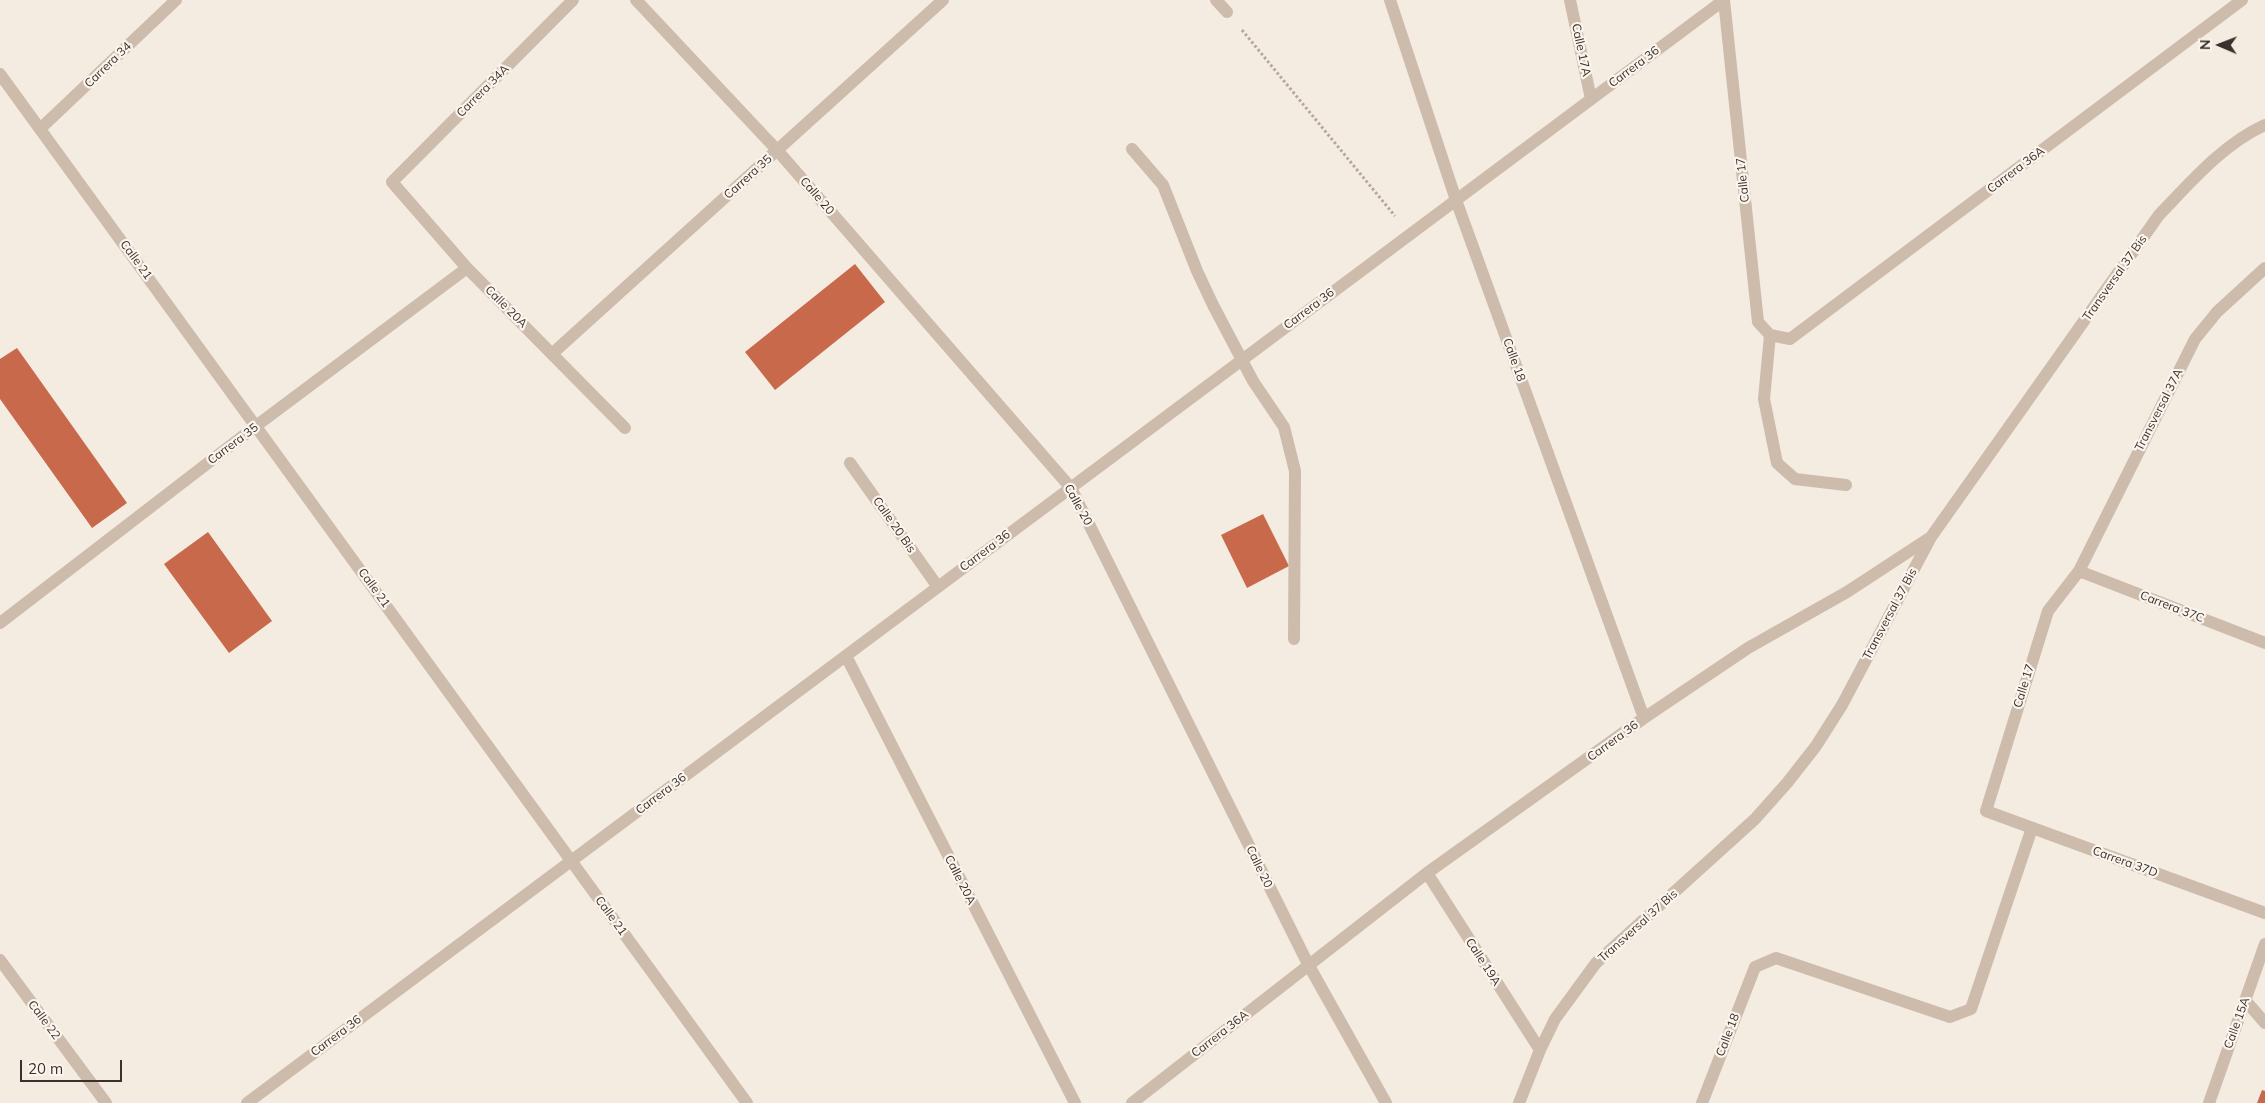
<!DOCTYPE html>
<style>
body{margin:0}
#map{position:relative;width:2265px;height:1103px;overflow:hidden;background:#f4ebe1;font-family:Mulish,sans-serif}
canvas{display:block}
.north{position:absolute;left:2195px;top:20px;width:50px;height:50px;-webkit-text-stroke:4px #fbf5ee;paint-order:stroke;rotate:271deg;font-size:14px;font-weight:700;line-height:20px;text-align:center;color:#3b302b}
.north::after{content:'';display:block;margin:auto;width:18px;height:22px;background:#3b302b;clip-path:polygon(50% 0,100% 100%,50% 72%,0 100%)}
.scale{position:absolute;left:20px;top:1060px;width:102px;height:22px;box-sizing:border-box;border:2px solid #3b302b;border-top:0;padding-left:6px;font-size:15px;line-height:18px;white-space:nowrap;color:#3b302b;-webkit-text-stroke:4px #fbf5ee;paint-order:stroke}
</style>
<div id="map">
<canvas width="2265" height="1103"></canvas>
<div class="north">N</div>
<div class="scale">20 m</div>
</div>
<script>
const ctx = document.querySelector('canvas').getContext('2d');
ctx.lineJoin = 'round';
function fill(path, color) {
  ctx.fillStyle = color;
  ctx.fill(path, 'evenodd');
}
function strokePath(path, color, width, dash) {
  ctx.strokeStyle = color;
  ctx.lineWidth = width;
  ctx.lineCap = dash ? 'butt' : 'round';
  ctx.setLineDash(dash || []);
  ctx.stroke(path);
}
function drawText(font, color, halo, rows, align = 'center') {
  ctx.font = font + ' Mulish,sans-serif';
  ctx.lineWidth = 4.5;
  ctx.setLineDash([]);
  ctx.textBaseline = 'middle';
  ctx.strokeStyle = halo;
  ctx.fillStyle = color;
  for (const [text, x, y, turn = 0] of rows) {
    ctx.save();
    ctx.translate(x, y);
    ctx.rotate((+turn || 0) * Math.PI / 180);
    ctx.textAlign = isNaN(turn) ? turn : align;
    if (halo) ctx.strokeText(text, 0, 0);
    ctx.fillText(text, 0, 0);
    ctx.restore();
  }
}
fill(new Path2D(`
 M855 264 885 302 775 390 745 352Z
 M17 348 127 503 92 528 0 399V359Z
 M1263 514 1289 566 1247 588 1221 535Z
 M208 532 272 621 229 653 164 564Z
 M2262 1090 2265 1091V1103H2257Z`), '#c8694b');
strokePath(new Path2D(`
 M1242 30 1395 216`), '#b9a596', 3, [2.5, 2.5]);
strokePath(new Path2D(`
 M573 0 392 182 467 268 625 428
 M636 0 777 150 1071 488 1308 964 1386 1103
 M1216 0 1227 12
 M1390 0 1456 200 1644 718
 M1570 0 1591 99
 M1724 0 1758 322 1770 335 1790 339 2242 0
 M0 74 747 1103
 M40 129 176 0
 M1132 149 1163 185 1197 271 1213 305 1253 381 1284 427 1295 471 1294 639
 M2265 268 2217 312 2195 339 2079 571 2048 611 1986 811 2265 913
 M1770 335 1764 399 1777 463 1795 479 1846 485
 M553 353 943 0
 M850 463 938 587
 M2079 571 2265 643
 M0 623 256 426 467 268
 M846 656 1075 1103
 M1427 873 1540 1050
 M0 960 106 1103
 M2245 1000 2265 1023
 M247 1103 1724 0
 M1132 1103 1427 873 1644 718 1748 648 1847 592 1931 537
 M1519 1103 1540 1050 1555 1019 1596 963 1755 819 1787 783 1816 746 1842 705 1931 537 2159 215C2190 183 2223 144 2265 125
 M1702 1103 1755 967 1776 958 1950 1017 1971 1009 2032 828
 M2209 1103 2265 944`), '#cdbbac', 12);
drawText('12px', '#3b302b', '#fbf5ee', [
 ["Calle 17A",1581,50,78],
 ["Carrera 34",108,65,-44],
 ["Carrera 36",1634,67,-37],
 ["Carrera 34A",483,91,-45],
 ["Carrera 36A",2016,170,-37],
 ["Carrera 35",748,177,-42],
 ["Calle 17",1743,180,-96],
 ["Calle 20",817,196,49],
 ["Calle 21",136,260,54],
 ["Transversal 37 Bis",2115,278,-55],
 ["Calle 20A",506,307,45],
 ["Carrera 36",1309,309,-37],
 ["Calle 18",1514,360,70],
 ["Transversal 37A",2159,410,-63],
 ["Carrera 35",233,444,-37],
 ["Calle 20",1078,505,61],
 ["Calle 20 Bis",894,525,55],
 ["Carrera 36",985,551,-37],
 ["Calle 21",374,588,54],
 ["Carrera 37C",2172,607,21],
 ["Transversal 37 Bis",1890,614,-62],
 ["Calle 17",2024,686,-73],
 ["Carrera 36",1613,741,-36],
 ["Carrera 36",661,794,-37],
 ["Carrera 37D",2125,862,20],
 ["Calle 20",1259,867,64],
 ["Calle 20A",960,880,63],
 ["Calle 21",611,916,54],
 ["Transversal 37 Bis",1638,926,-42],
 ["Calle 19A",1483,962,57],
 ["Calle 22",44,1020,53],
 ["Calle 15A",2237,1023,-70],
 ["Carrera 36A",1220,1034,-38],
 ["Calle 18",1728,1035,-69],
 ["Carrera 36",336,1036,-37]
]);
</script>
